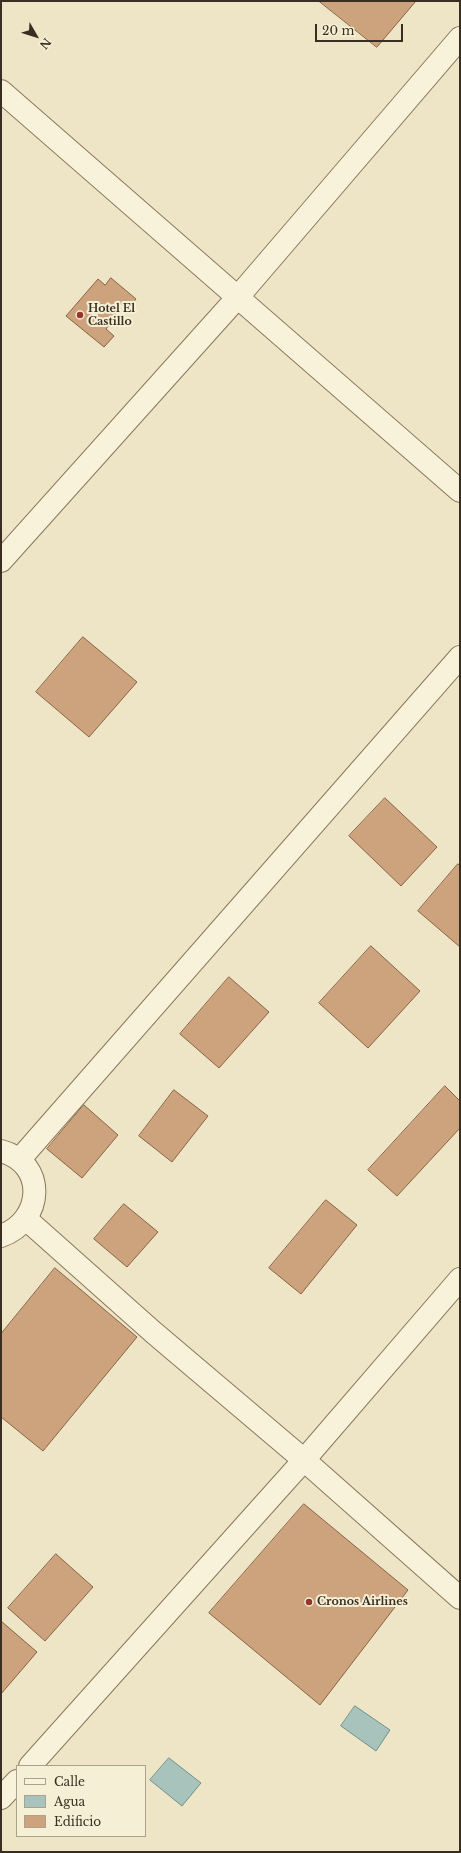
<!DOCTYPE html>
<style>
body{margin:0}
#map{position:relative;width:461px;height:1853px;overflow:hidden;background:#eee5c7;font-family:"Libre Baskerville",serif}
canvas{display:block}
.frame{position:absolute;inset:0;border:2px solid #3a2e20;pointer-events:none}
.legend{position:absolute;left:16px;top:1765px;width:130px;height:72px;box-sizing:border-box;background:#f5efd6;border:1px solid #aaa28d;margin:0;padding:5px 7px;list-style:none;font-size:12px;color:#3a2e20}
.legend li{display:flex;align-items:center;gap:8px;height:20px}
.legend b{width:20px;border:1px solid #aaa28d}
.north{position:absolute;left:16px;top:16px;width:40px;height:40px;-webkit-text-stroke:3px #f5efd6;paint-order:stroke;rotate:129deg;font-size:11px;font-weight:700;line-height:16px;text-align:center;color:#3a2e20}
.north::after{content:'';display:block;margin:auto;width:14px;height:18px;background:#3a2e20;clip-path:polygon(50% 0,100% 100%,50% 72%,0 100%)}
.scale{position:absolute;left:315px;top:24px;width:88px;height:18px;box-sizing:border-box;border:2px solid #3a2e20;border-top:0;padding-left:5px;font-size:12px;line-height:14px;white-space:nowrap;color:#3a2e20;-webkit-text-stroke:3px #f5efd6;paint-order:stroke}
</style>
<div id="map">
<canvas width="461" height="1853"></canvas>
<div class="frame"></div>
<ul class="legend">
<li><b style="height:5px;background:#f9f2da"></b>Calle</li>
<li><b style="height:11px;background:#a8c2bc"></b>Agua</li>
<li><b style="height:11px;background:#cca37d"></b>Edificio</li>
</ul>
<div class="north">N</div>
<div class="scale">20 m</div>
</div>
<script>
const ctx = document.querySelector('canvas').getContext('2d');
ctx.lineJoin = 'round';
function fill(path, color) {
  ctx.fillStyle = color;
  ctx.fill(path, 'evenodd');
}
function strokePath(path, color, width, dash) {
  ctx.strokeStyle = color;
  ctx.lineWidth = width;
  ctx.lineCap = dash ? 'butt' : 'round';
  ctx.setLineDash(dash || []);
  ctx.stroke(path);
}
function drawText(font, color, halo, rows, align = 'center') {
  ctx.font = font + ' "Libre Baskerville",serif';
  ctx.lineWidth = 4;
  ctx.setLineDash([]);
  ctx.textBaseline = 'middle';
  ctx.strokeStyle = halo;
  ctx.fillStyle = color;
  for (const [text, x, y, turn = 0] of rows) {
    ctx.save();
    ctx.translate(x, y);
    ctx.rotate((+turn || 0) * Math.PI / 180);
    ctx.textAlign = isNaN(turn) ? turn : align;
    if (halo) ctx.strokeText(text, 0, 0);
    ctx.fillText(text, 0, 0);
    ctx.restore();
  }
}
const water = new Path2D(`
 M355 1706 390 1730 376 1751 341 1726Z
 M169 1758 201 1783 182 1806 150 1780Z`);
fill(water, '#a8c2bc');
strokePath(water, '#6e908a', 1);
const building = new Path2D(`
 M319 1H416L377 47Z
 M111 278 136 299 128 309 118 301 111 310 122 319 117 325 112 321 106 329 114 336 104 347 66 316 98 279 105 285Z
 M83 637 137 682 89 737 36 692Z
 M385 798 437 847 401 886 349 836Z
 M458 864 460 866V947L418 911Z
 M371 946 420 991 368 1048 319 1003Z
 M229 977 269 1012 219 1068 180 1034Z
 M445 1086 460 1101V1128L397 1196 368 1170Z
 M174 1090 208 1116 172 1162 139 1136Z
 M84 1105 118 1135 82 1178 47 1149Z
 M326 1200 357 1225 301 1294 269 1268Z
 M124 1204 158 1232 127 1267 94 1239Z
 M55 1268 137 1337 43 1451 1 1417V1334Z
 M304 1504 408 1590 320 1705 209 1613Z
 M56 1554 93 1587 45 1641 8 1608Z
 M1 1621 37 1652 1 1694Z`);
fill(building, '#cca37d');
strokePath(building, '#886342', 1);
const minor = new Path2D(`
 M1 91 460 491
 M1 561 237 298 460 38
 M1 1151C47 1163 44 1221 1 1236
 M19 1160 460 657
 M26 1219 153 1332 304 1460 460 1598`);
const tertiary = new Path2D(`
 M30 1766 304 1460 460 1279
 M1 1798 17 1781`);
strokePath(minor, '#8a775c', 24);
strokePath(tertiary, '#8a775c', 24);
strokePath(minor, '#f9f2da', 22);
strokePath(tertiary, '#f9f2da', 22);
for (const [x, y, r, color] of [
 [80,315,4,"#98332d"],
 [309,1602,4,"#98332d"]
]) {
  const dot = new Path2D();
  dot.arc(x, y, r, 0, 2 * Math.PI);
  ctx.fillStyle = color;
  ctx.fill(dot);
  strokePath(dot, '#f5efd6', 1.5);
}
drawText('bold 11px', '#3a2e20', '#f5efd6', [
 ["Hotel El",88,309],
 ["Castillo",88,322],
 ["Cronos Airlines",317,1602]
], 'left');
</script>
